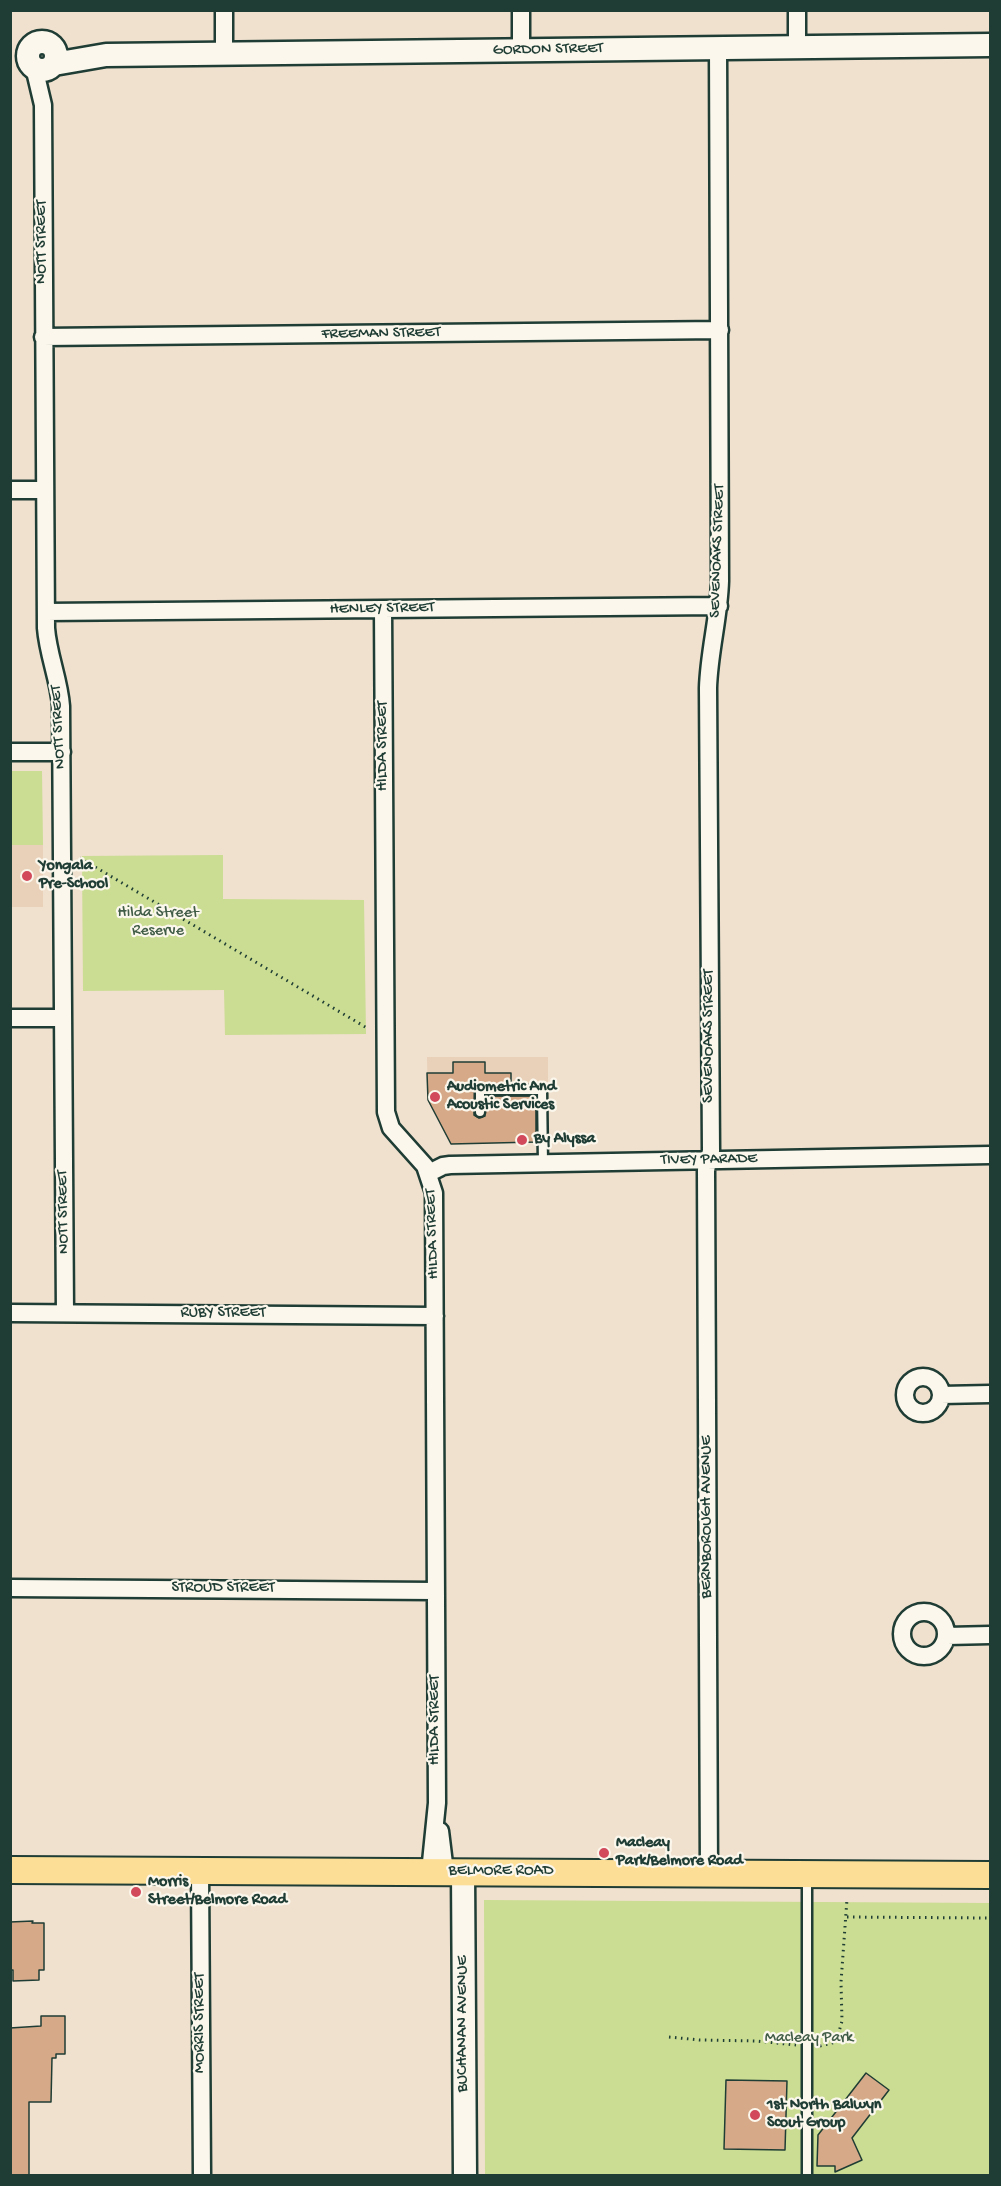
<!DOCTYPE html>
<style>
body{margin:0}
#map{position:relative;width:1001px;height:2186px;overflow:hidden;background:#f0e0ce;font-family:"Gochi Hand",sans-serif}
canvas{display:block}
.frame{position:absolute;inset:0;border:12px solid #1f3d34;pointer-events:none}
</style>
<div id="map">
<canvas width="1001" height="2186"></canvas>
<div class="frame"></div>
</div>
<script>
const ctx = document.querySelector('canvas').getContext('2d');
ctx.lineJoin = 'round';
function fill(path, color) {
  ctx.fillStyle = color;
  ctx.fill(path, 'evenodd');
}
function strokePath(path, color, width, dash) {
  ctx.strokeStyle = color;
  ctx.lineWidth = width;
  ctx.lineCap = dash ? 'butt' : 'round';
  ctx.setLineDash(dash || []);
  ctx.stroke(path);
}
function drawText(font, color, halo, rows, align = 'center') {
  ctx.font = font + ' "Gochi Hand",sans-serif';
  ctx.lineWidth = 4.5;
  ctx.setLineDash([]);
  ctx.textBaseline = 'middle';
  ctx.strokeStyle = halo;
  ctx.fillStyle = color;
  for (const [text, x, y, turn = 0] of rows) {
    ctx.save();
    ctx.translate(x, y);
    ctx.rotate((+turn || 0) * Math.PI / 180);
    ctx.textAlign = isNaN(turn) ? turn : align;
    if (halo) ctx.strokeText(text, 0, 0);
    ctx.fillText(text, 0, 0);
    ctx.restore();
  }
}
fill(new Path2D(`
 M11 845H43V907H11Z
 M427 1057H548V1142L451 1144 428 1100Z`), '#e8d0b9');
fill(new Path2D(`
 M11 771H42L43 845H11Z
 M223 855V899L364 900 366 1034 225 1035 224 990 83 991 82 856Z
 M484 1900 990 1903V2175H485Z`), '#cadd92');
const building = new Path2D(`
 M453 1062H485V1073H511V1084H480L475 1086 474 1115 479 1118 485 1116 486 1096H530L536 1101V1142L451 1144 428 1100 427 1073H453Z
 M33 1921 32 1923H44V1970H39V1980L13 1981V1970H10V1922Z
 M41 2016H65V2054H56V2058H52L51 2102H29V2175H10V2028L41 2026Z
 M866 2073 889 2090 852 2138 862 2160 835 2172V2166H817L818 2135Z
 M726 2080 787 2081 785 2150 724 2149Z`);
fill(building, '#d6a988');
strokePath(building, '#1f3d34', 1.5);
const lane = new Path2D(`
 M480 1112V1090H542L543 1163
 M807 1878V2176`);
const street = new Path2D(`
 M521 10V51
 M797 10V47
 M224 53V10
 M34 67 43 105 46 628C48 655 59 679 61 706L65 1313
 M43 337 720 330
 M10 490H44
 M383 609 386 1112 391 1128 425 1166 434 1193 437 1803 430 1872
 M46 612 719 606
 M10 752H62
 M10 1018H62
 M429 1173 443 1166 450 1165 990 1155
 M10 1313 435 1316
 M905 1395a18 18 0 1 1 36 0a18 18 0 1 1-36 0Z
 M941 1395 990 1394
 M10 1588 435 1591
 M902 1634a22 22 0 1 1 44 0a22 22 0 1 1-44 0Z
 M947 1636 990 1635
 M440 1831 445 1872
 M200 1871 202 2176
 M709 1874 706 1170 711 1151 708 688C709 652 719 617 720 581L718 48`);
const secondary = new Path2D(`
 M28 56a14 14 0 1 1 28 0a14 14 0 1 1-28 0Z
 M54 64 106 55 990 45
 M463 1872 465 2176`);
const primary = new Path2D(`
 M10 1870 990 1875`);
strokePath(lane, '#1f3d34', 13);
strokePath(street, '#1f3d34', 21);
strokePath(secondary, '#1f3d34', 27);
strokePath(primary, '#1f3d34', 30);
strokePath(new Path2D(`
 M80 858 367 1028
 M847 1917 990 1918
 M669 2037 700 2040 756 2041 796 2045
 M820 2046 836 2042 842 2021 841 1982 847 1899`), '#1f3d34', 3, [1.5, 4.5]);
strokePath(lane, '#fbf7ec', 8);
strokePath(street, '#fbf7ec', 16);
strokePath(secondary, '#fbf7ec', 22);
strokePath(primary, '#fcde96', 26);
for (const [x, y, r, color] of [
 [27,876,6,"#d1495b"],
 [435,1097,6,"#d1495b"],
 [522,1140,6,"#d1495b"],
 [604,1853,6,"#d1495b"],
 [136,1892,6,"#d1495b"],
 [755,2115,6,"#d1495b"]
]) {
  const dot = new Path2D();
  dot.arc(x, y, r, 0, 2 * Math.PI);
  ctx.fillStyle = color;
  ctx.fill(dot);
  strokePath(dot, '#fbf7ec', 2);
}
drawText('16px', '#1f3d34', '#fbf7ec', [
 ["GORDON STREET",548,50,-1],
 ["NOTT STREET",43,242,-90],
 ["FREEMAN STREET",381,334,-1],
 ["SEVENOAKS STREET",718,551,-88],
 ["HENLEY STREET",382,609,-1],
 ["NOTT STREET",59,727,-93],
 ["HILDA STREET",384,746,-90],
 ["SEVENOAKS STREET",710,1036,-90],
 ["TIVEY PARADE",709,1160,-1],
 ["NOTT STREET",64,1212,-91],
 ["HILDA STREET",433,1234,-92],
 ["RUBY STREET",223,1314],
 ["BERNBOROUGH AVENUE",708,1517,-90],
 ["STROUD STREET",223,1589],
 ["HILDA STREET",436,1720,-90],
 ["BELMORE ROAD",501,1872],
 ["MORRIS STREET",201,2023,-90],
 ["BUCHANAN AVENUE",464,2024,-90]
]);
drawText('bold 16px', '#1f3d34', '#fbf7ec', [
 ["Yongala",39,867],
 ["Pre-School",39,885],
 ["Audiometric And",447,1088],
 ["Acoustic Services",447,1106],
 ["By Alyssa",534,1140],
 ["Macleay",616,1844],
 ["Park/Belmore Road",616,1862],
 ["Morris",148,1883],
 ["Street/Belmore Road",148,1901],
 ["1st North Balwyn",767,2106],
 ["Scout Group",767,2124]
], 'left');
drawText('16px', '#415d47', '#fbf7ec', [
 ["Hilda Street",158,914],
 ["Reserve",158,932],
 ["Macleay Park",809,2039]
]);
</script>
